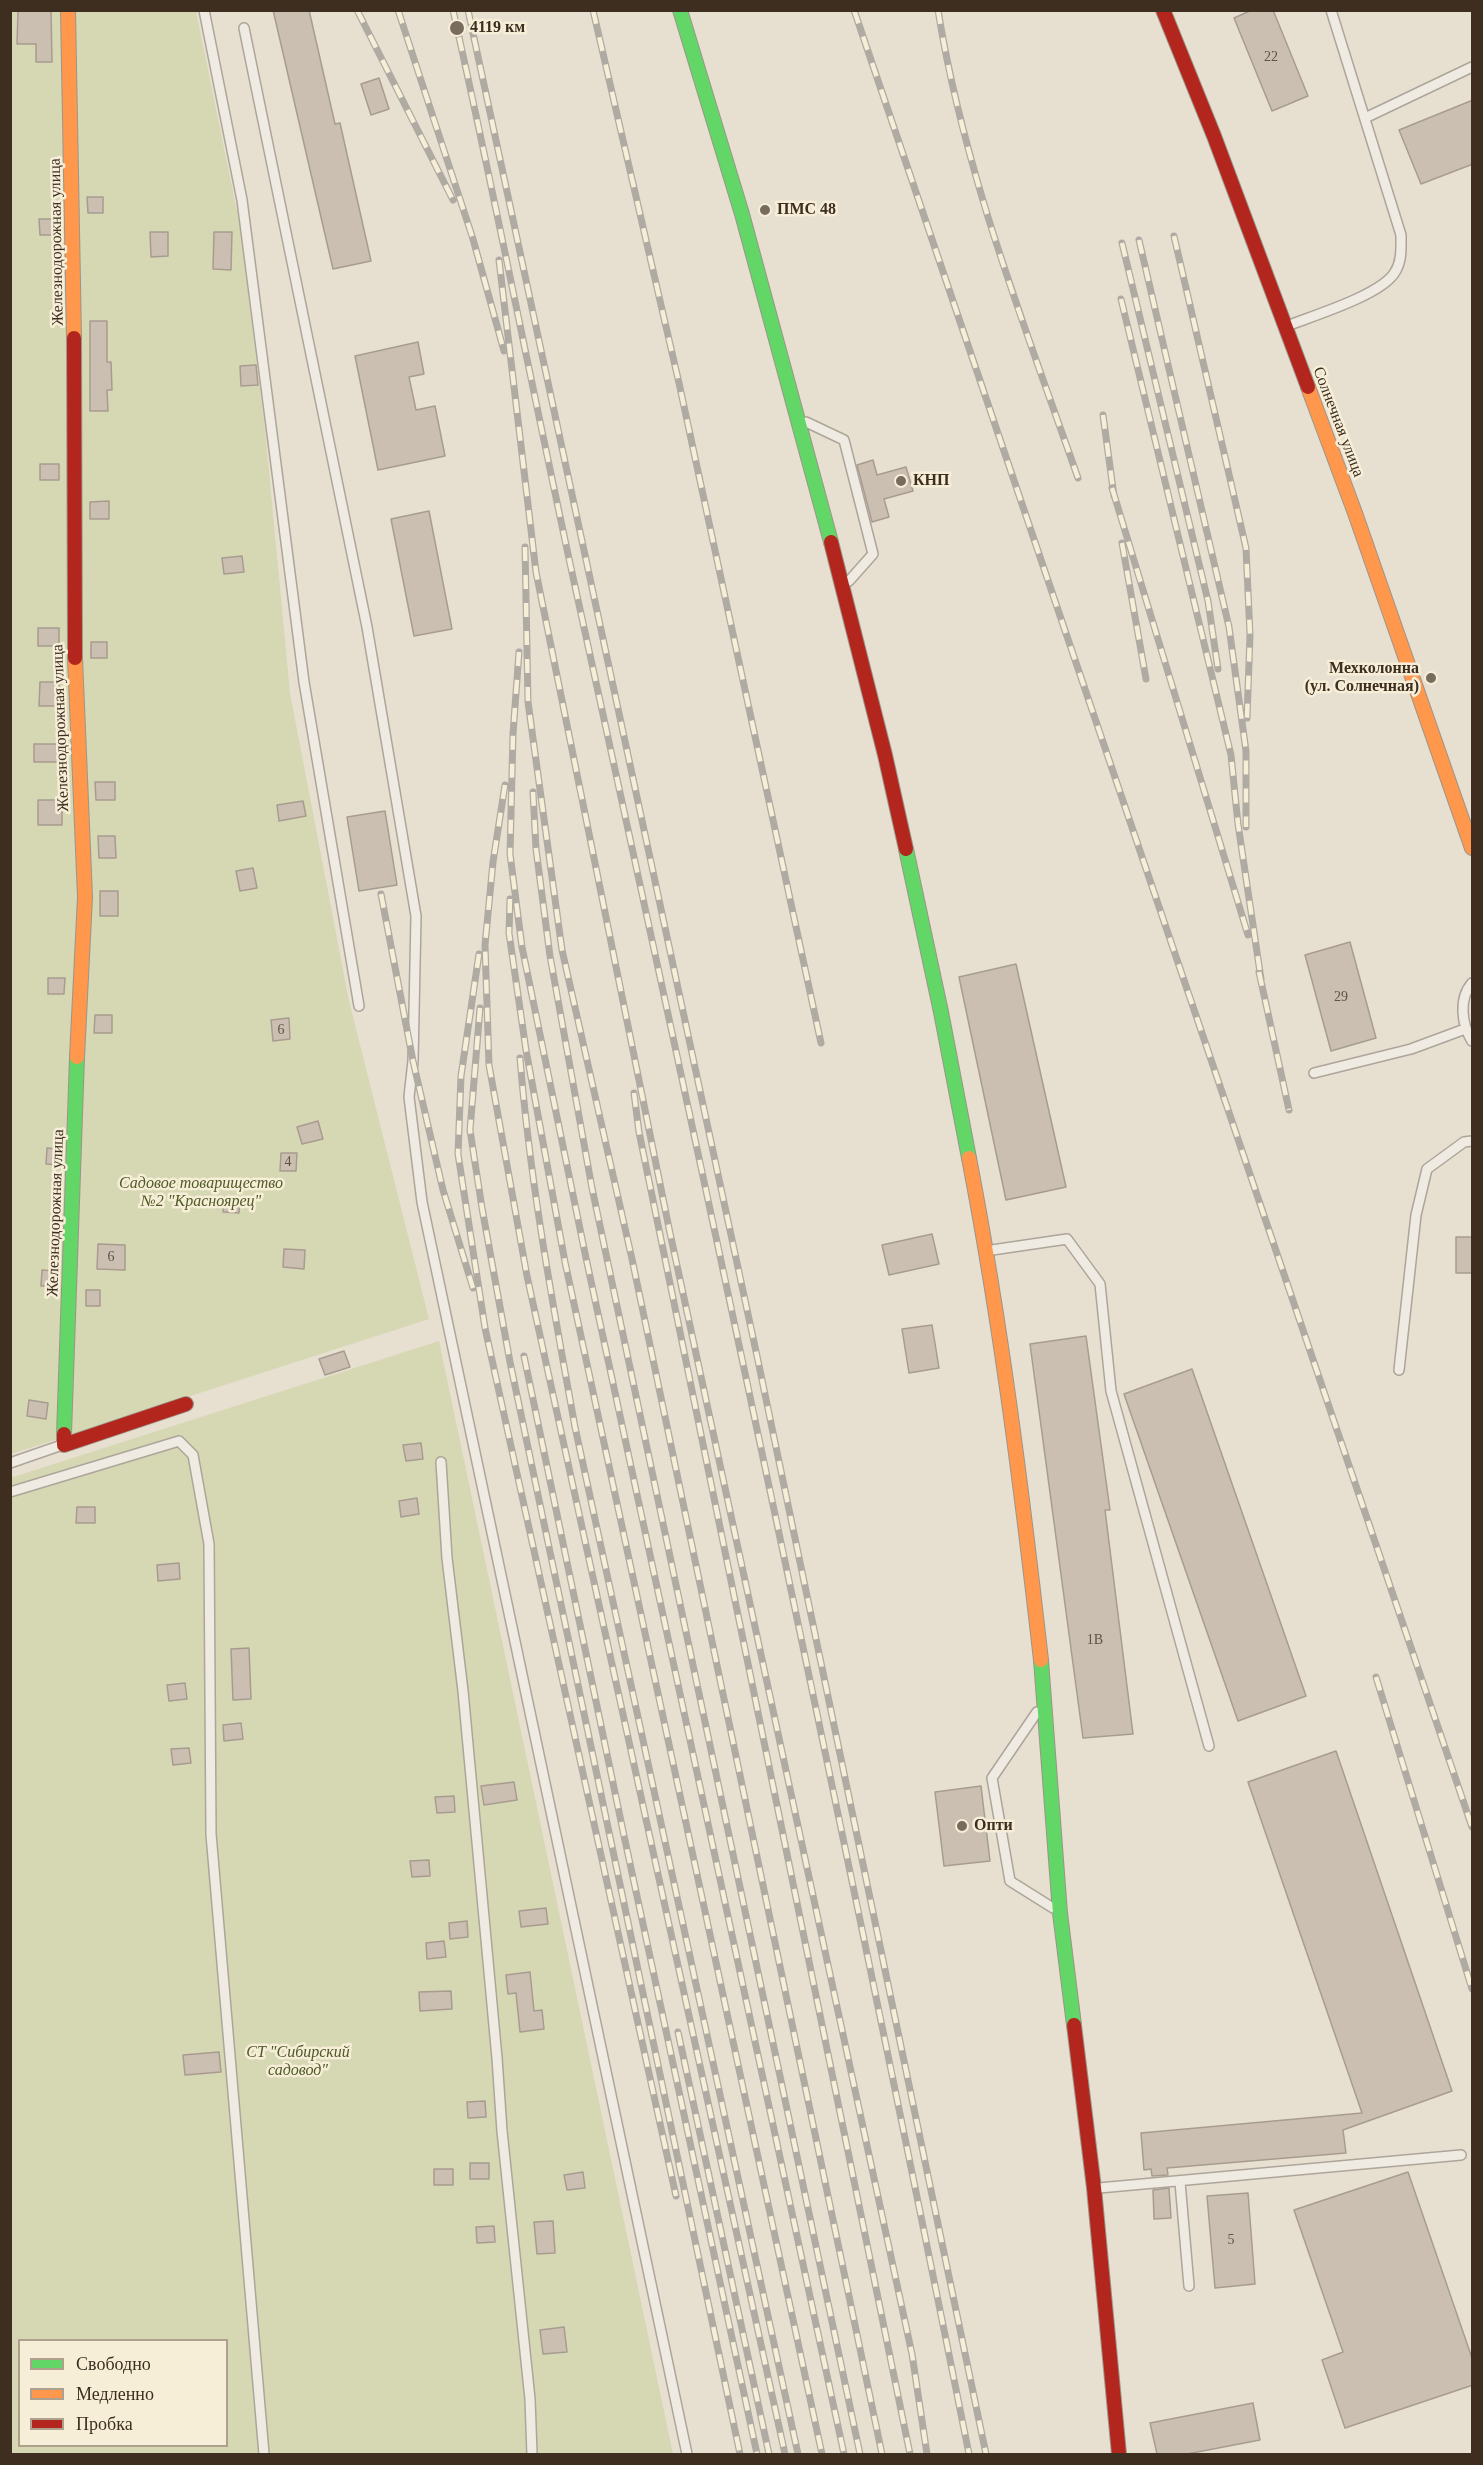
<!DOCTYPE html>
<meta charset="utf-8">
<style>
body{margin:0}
#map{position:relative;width:1483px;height:2465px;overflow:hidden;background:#e7e0d1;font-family:Georgia,serif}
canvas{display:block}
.frame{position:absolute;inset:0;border:12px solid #3d2e20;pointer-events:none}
.legend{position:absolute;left:18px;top:2339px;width:210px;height:108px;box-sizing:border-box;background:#f7eed8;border:2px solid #ada18e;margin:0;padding:8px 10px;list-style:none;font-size:18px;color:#3d2e20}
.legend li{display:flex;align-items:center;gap:12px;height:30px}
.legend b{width:30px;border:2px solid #ada18e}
</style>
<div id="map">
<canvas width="1483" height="2465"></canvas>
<div class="frame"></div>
<ul class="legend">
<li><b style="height:8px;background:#63d668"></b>Свободно</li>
<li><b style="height:8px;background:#ff974d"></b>Медленно</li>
<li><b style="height:8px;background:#b3261e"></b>Пробка</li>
</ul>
</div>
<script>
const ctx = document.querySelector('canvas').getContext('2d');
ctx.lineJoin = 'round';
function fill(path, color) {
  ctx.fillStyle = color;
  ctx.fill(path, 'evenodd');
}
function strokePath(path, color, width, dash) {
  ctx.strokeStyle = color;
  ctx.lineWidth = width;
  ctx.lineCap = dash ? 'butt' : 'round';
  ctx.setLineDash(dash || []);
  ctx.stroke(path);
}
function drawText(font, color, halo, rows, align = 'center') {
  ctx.font = font + ' Georgia,serif';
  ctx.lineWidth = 5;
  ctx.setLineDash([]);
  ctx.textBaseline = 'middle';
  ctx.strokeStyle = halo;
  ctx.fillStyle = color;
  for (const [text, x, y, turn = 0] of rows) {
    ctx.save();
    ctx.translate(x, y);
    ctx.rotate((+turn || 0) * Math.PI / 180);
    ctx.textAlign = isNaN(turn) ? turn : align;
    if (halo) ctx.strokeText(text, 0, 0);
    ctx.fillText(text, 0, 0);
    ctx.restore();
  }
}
fill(new Path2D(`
 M10 11H196L239 221 265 429 290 693 349 1001 429 1319 11 1454Z
 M439 1341 673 2454H11L10 1478ZM20 2340H226V2446H20Z`), '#d6d7b3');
const building = new Path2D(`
 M18 10H51L52 62H36V44H17Z
 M273 10H309L335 124 340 123 371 261 333 269Z
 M1252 10H1273L1308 96 1272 111 1234 18Z
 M379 78 389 109 371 115 361 84Z
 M1473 100V164L1421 184 1399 130Z
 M87 197H103V213H88Z
 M39 219H56L57 235H40Z
 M150 232H168V256L151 257Z
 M214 232H232L231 270 213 269Z
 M90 321H107V362H111L112 390H107L108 411H90Z
 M418 342 424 374 409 377 416 410 435 406 445 456 378 470 355 356Z
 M256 365 258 385 241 386 240 366Z
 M873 460 877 475 906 467 913 491 884 499 889 517 872 522 857 465Z
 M40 464H59V480H40Z
 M109 501V519H90V502Z
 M429 511 452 629 414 636 391 519Z
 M242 556 244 572 224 574 222 558Z
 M38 628H59V646H38Z
 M91 642H107V658H91Z
 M40 682H59L60 706H39Z
 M34 744H58L59 762H34Z
 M95 782H115V800H96Z
 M38 800H62V825H38Z
 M303 801 306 816 279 821 277 805Z
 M385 811 397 885 359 891 347 817Z
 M98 836H115L116 858H99Z
 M253 868 257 888 240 891 236 871Z
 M100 891H118V916H100Z
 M1350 942 1376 1038 1331 1051 1305 955Z
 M1016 964 1066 1187 1006 1200 959 977Z
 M48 978H65L64 994H48Z
 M95 1015H112V1033H94Z
 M289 1018 290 1039 273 1041 271 1020Z
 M318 1121 323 1139 302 1144 297 1127Z
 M47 1148 58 1149V1165L46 1164Z
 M281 1153H297L296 1171H280Z
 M224 1197 240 1198 239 1213 223 1212Z
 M932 1234 939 1264 889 1275 882 1245Z
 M1456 1237H1473V1273H1456Z
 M98 1244 125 1245V1270L97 1269Z
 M284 1249 305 1250 304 1269 283 1267Z
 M42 1270 55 1271V1286H41Z
 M86 1290H100V1306H86Z
 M932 1325 939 1368 909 1373 902 1329Z
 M1086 1336 1110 1510H1105L1133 1734 1083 1738 1030 1344Z
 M344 1351 350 1367 325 1375 319 1359Z
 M1192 1369 1306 1696 1238 1721 1124 1394Z
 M29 1400 48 1403 46 1419 27 1416Z
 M421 1443 423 1459 406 1461 403 1445Z
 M417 1498 419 1514 401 1517 399 1501Z
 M77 1507H95V1523H76Z
 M179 1563 180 1579 158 1581 157 1565Z
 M249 1648 251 1699 233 1700 231 1649Z
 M185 1683 187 1699 169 1701 167 1685Z
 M241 1723 243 1739 224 1741 223 1725Z
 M189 1748 191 1763 173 1765 171 1749Z
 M1336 1751 1452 2091 1343 2130 1346 2153 1167 2168 1168 2175 1152 2176 1151 2169 1144 2170 1141 2133 1362 2113 1248 1782Z
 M514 1782 517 1800 484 1805 481 1786Z
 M981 1786 990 1861 944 1866 935 1792Z
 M454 1796 455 1812 437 1813 435 1797Z
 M429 1860 430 1876 412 1877 410 1861Z
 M546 1908 548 1924 521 1927 519 1911Z
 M467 1921 468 1937 450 1939 449 1923Z
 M444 1941 446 1957 427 1959 426 1943Z
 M530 1972 534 2011 542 2010 544 2029 520 2032 516 1993 508 1994 506 1975Z
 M451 1991 452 2009 420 2011 419 1992Z
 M219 2052 221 2072 185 2075 183 2055Z
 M485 2101 486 2117 468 2118 467 2102Z
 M470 2163H489V2179H470Z
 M434 2169H453V2185H434Z
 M583 2172 585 2188 567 2190 564 2175Z
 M1408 2172 1473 2361V2385L1345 2428 1322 2360 1343 2352 1294 2210Z
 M1169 2188 1171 2218 1154 2219 1153 2190Z
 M1248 2193 1255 2284 1215 2288 1207 2196Z
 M553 2221 555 2253 537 2254 534 2222Z
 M494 2226 495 2242 477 2243 476 2227Z
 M564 2327 567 2352 543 2354 540 2330Z
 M1253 2403 1260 2440 1187 2454H1157L1150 2423Z`);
fill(building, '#cbbfb2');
strokePath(building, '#a89c90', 1.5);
const lane = new Path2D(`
 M204 10 242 200 304 682 359 1006
 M244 28 367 627 416 916 413 1061 409 1097 422 1202 687 2454
 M1365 118 1472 67
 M1287 326C1312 316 1382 295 1395 272 1402 261 1401 248 1401 235L1331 10
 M806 422 844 440 873 554 849 581
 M1472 983C1458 999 1462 1025 1472 1041
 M1314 1073 1411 1049 1465 1029
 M992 1250 1067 1239 1100 1284 1111 1391 1209 1746
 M1399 1370 1416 1215 1427 1169 1464 1142 1472 1141
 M441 1462 447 1558 463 1691 497 2058 502 2131 530 2399 532 2454
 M10 1463 62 1445
 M10 1492 179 1441 193 1455 209 1544 211 1834 264 2454
 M1037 1712 992 1778 1010 1881 1053 1908
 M1180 2182 1189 2286
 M1099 2188 1461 2155`);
const fast = new Path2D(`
 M680 10 742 214 831 542
 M906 849 941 1012 969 1158
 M64 1434 77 1057
 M1041 1660 1060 1913 1074 2025`);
const slow = new Path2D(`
 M68 10 74 338
 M1308 387 1355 513 1472 848
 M75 658 85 897 77 1057
 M969 1158C1001 1324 1022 1492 1041 1660`);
const jam = new Path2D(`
 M1163 10 1214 136 1308 387
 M74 338 75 658
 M831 542 885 755 906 849
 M64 1434V1445L186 1404
 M1074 2025 1094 2188 1119 2454`);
strokePath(lane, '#ada599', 12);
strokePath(fast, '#9c958a', 16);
strokePath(slow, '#9c958a', 16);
strokePath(jam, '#9c958a', 16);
strokePath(lane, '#efebe3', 9);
strokePath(fast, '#63d668', 14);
strokePath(slow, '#ff974d', 14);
strokePath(jam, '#b3261e', 14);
const rail = new Path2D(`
 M357 10 453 200
 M398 10 473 239 504 351
 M453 10C497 206 535 404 578 600 713 1217 845 1835 969 2454
 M468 10 757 1356 986 2454
 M593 10 679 383 821 1043
 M854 10 1472 1827
 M938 10C964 172 1024 324 1078 478
 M1174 236 1246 548 1250 635 1247 718
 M1139 240 1229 627 1246 751V827
 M1122 243 1208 601 1218 669
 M499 260 536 572 670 1233 912 2354 927 2454
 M1121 299 1231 755 1238 824 1261 979
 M1103 415 1114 496
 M1112 488 1248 935
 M1122 543 1146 679
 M525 547 528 702 562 950 632 1259 882 2454
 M519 652 513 734 510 854 522 947 586 1258 844 2454
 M505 785 493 862 485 945 489 1065 527 1276 785 2454
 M533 792 536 849 550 956 592 1188 860 2454
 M381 894 413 1061 443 1190 473 1288
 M510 899 509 933 526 1050 565 1262 822 2454
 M479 954 461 1076 458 1154 485 1328 676 2196
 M1259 972 1289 1110
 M480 1008 470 1130 482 1208 510 1362 740 2454
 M520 1058C530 1183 553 1305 575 1427L798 2454
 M634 1093 639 1132 910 2454
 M524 1356 623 1831 757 2454
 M1376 1677 1472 1989
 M678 2032 769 2454`);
strokePath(rail, '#afaaa2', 7);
strokePath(rail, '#f7eed8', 4.5, [14]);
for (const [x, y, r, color] of [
 [457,28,8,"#786c5e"],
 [765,210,6,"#786c5e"],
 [901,481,6,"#786c5e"],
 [1431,678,6,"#786c5e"],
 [962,1826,6,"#786c5e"]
]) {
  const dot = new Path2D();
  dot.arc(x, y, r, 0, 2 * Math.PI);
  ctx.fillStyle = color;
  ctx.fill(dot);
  strokePath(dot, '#f7eed8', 2);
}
drawText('14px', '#605244', null, [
 ["22",1271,57],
 ["29",1341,997],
 ["6",281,1030],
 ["4",288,1162],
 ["6",111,1257],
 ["1В",1095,1640],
 ["5",1231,2240]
]);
drawText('bold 16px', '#3d2e20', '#f7eed8', [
 ["4119 км",470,28],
 ["ПМС 48",777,210],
 ["КНП",913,481],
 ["Мехколонна",1419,669,"right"],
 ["(ул. Солнечная)",1419,687,"right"],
 ["Опти",974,1826]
], 'left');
drawText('16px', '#3d2e20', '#f7eed8', [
 ["Железнодорожная улица",57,242,-91],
 ["Солнечная улица",1338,422,69],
 ["Железнодорожная улица",61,728,-92],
 ["Железнодорожная улица",56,1213,-88]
]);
drawText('italic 16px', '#4d5a26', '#f7eed8', [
 ["Садовое товарищество",201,1184],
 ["№2 \"Красноярец\"",201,1202],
 ["СТ \"Сибирский",298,2053],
 ["садовод\"",298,2071]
]);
</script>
